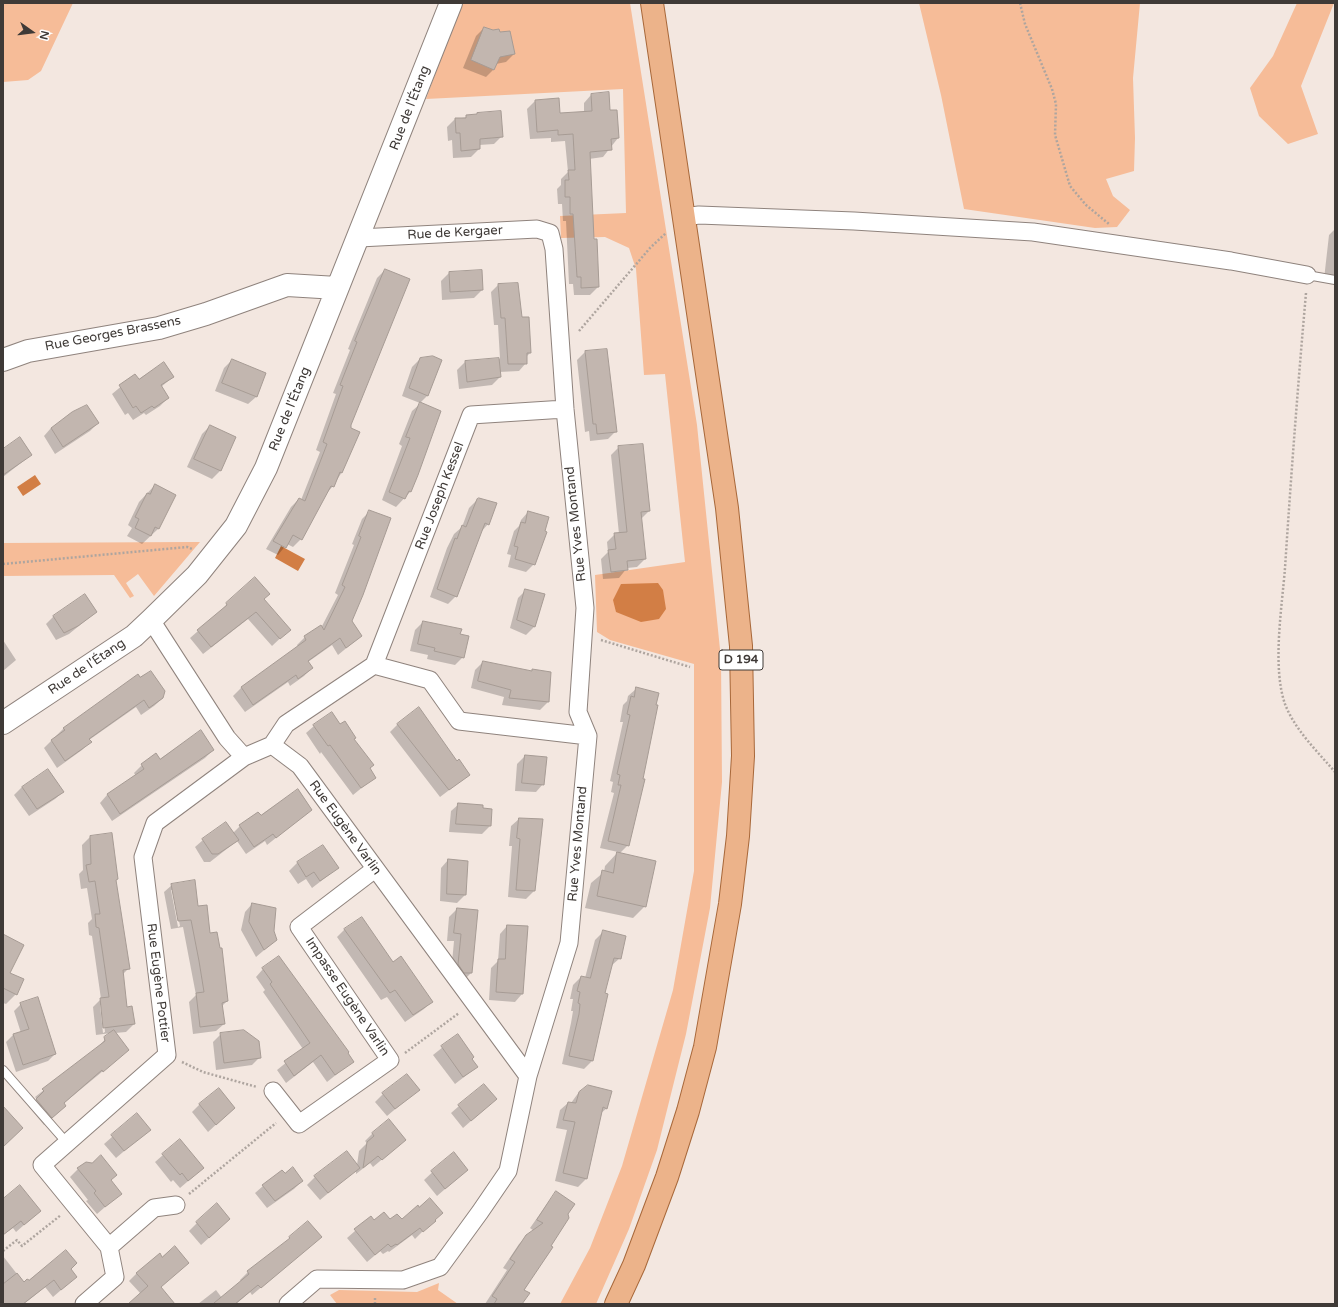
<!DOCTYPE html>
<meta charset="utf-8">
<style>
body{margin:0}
#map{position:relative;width:1338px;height:1307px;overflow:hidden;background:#f3e7e0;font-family:"Varela Round",sans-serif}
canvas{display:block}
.frame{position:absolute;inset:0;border:4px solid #3f3a37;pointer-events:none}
.north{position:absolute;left:12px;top:12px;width:40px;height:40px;-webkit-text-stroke:3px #fff;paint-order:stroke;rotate:104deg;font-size:11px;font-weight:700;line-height:16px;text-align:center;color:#3f3a37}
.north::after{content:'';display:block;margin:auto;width:14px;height:18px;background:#3f3a37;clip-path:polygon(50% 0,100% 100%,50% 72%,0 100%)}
</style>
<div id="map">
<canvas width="1338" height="1307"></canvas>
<div class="frame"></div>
<div class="north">N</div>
</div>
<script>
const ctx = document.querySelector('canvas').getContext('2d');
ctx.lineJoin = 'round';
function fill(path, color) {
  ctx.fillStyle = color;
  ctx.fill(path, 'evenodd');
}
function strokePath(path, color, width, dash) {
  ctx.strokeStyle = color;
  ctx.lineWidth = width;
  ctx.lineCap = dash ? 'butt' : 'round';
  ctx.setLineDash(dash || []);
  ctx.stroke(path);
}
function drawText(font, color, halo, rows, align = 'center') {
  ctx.font = font + ' "Varela Round",sans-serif';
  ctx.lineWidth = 3;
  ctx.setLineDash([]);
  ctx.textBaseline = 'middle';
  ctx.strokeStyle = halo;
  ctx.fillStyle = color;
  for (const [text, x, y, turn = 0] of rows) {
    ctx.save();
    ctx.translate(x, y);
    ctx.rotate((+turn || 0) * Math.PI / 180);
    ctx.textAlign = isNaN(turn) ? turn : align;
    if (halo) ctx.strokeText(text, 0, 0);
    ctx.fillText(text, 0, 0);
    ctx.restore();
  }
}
fill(new Path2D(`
 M3 3H73L41 71 28 80 3 82Z
 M461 3H630L697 425 721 659 722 782 710 908 686 1034 657 1150 629 1229 596 1304H560L590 1248 622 1166 673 990 694 871V664L610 640 597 632 595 575 685 562 665 374 644 375 636 269 629 248 605 237 561 238 560 216 626 213 623 89 426 99Z
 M919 3H1140L1133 78 1135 138 1134 171 1106 179 1113 196 1130 210 1117 227 1095 228 964 209 941 95Z
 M1297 3H1334L1301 86 1318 134 1288 144 1259 116 1250 88 1273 56Z
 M188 542H200L154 596 138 574 126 583 134 596 130 598 114 575 3 576V543Z
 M439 1283 438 1290 458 1304H337L330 1295 339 1290 417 1292Z`), '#f6bc98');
fill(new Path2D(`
 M35 475 41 484 23 496 17 487Z
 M281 546 305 559 298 571 275 558Z
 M658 583 663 590 666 609 659 619 641 622 616 612 613 600 621 584Z`), '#d27e45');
fill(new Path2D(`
 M484 28 514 54 506 62 496 64 494 69 486 77 463 68 476 36Z
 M591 95 609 111 618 138 603 157 589 159 593 240 598 287 590 295H574L573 284H569L566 221H563L562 204H558L557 189 561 185V179L568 172 565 141 551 142V138L530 139 527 109 535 101 559 114 584 112V103Z
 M477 114 502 136 494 144 479 145V149L471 157 453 158 452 140 448 141 447 127 455 119 475 116Z
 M1335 229V280L1324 279 1329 235Z
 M385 270 350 425 342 472 333 486 326 494 301 539 293 547 287 544 278 555 266 549 291 507 299 499 301 500 320 452 316 450 336 394 333 393 350 350 348 349 377 278Z
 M482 271V290L474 298 442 300 441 281 449 273Z
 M498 285 521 318 530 353 526 357V363L519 371 499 372 500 377 492 385 459 389 457 370 465 362 500 359 498 325H494L491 292Z
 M585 352 616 431 608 439 590 441 589 431 585 432 577 360Z
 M420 359 428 395 420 403 402 396 412 367Z
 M232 360 256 397 248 404 215 391 224 368Z
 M135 375 138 380 173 377 161 387 168 398 160 406 146 415 144 413 133 420 128 413 125 415 112 394Z
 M420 404 411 491 396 507 382 500 402 446 399 444 412 411Z
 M98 423 90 431 55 454 44 436 51 428Z
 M210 426 235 438 220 471 212 479 187 467 202 434Z
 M619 447 649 511 641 519 645 559 637 567 627 568 619 578 603 579 601 559 608 552 607 542 615 534H619L611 455Z
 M3 450 31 455 3 477Z
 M155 485 175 495 158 529 142 544 127 536 132 528 128 525 139 502Z
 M477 500 488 524 481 532 456 596 448 604 430 597 447 548 454 534 462 527 469 508Z
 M370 511 351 621 361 636 338 655 332 645 308 662 312 668 304 676 290 686 288 682 245 712 233 696 241 688 298 647 297 645 305 637 321 628 338 595 335 593 354 545 352 544 362 519Z
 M528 512 534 564 526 572 508 567 511 555 507 554 514 531 519 526 521 520Z
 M526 590 544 594 534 627 526 635 510 628 518 598Z
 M263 599 289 630 272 646 248 619 203 654 190 638 220 612 227 604Z
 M96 612 69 634 56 640 46 624 54 616Z
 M423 622 459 635 463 657 455 665 427 659 428 655 410 651 415 630Z
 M3 640 16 660 3 671Z
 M483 662 531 672 533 670 548 702 540 710 502 705 504 697 471 688 475 670Z
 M140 679 163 698 154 706 141 715 136 707 89 740 90 742 82 750 57 768 44 748 64 728Z
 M636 689 628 845 619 854 645 906 633 918 585 908 591 883 604 872 605 866 618 852 600 848 614 793 611 792 613 782 610 781 623 722H620L623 705 627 701 628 696Z
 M398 724 469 775 440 797 390 732Z
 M340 725 373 765 369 769 375 777 353 795 321 752 320 754 306 733 314 726Z
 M213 750 205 758 112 821 100 803 107 795 136 776 134 773 142 765Z
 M525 756 543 784 536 792 515 791 517 764Z
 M48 770 63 792 55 799 29 816 14 795 22 787Z
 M459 804 490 826 482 834 449 832 451 811Z
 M311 810 267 845 265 841 246 854 237 841 210 862H204L195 847 203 840 233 833 240 826 260 817Z
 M519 819 542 820 534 891 526 899 508 897 512 846H509L511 826Z
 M90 837 115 880 129 968 122 975 127 1008 134 1024 126 1032 115 1033 120 1057 63 1104 57 1113 44 1125 29 1107 37 1099 35 1097 97 1048 111 1033 96 1035 93 1007 101 999 92 936 89 935 88 923 92 919 87 888 81 889 79 874 83 870 82 845ZM100 1005H102L105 1032 103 1033Z
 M323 846 338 868 312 888 306 879 298 884 289 871 297 863Z
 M448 860 465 895 457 903 440 901 441 868Z
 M172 885 197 907 210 934 227 1001 221 1007 224 1024 216 1031 193 1034 189 1002 196 995 183 927 171 929 164 892ZM171 890H173L180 926 178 927Z
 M252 904 273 931 276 940 256 957 241 930 245 912Z
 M457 909 471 973 463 981 451 973 454 941H447L449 917Z
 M507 926 522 994 515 1002 489 1000 491 968 498 961 500 934Z
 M345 929 392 963 432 1001 424 1009 405 1022 387 997 381 1000 337 937Z
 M603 932 620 958 611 966 604 994H607L592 1061 584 1069 562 1064 571 1023 573 1011H571L573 999H570L573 985 581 977 585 978 595 940Z
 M3 935 9 973 16 994 6 1004 3 1003Z
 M263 969 352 1062 327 1082 313 1062 286 1083 277 1070 303 1049 263 992 265 990 256 977Z
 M21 1004 55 1054 48 1061 16 1072 6 1042 13 1035 21 1033 14 1011Z
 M221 1034 260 1057 252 1065 216 1070 213 1042Z
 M458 1035 477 1067 455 1084 433 1055Z
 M418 1090 387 1116 375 1102 383 1094Z
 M579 1092 607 1108 600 1114 586 1179 578 1187 555 1181 567 1130 556 1128 560 1110 568 1103H571Z
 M496 1099 463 1128 451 1113 459 1106Z
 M200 1104 234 1108 208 1132 192 1112Z
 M137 1115 149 1130 116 1158 104 1144Z
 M373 1133 405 1140 373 1167 370 1163 356 1174V1170L320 1200 307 1185 315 1177 357 1165 359 1151 367 1143 365 1141Z
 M453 1153 467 1170 437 1196 424 1180Z
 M163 1155 194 1176 180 1188 173 1180 171 1182 155 1162Z
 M78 1169 110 1181 120 1194 97 1214 86 1201 88 1200 70 1177Z
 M285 1175 302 1181 294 1189 267 1208 255 1193 263 1186Z
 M556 1193 568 1217 516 1304H485L507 1270 503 1268 519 1244 534 1231 530 1228 549 1201Z
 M3 1201 40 1211 16 1232 13 1228 3 1235Z
 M371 1217 374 1221H433L415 1239 412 1235 389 1252 388 1251 383 1254 380 1251 367 1262 347 1238Z
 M308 1222 321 1237 252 1295 250 1292 236 1304H198L216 1290 222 1298 241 1282 240 1280 248 1272 282 1246Z
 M197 1223 221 1227 201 1245 189 1231Z
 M3 1256 24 1283 70 1269 68 1284 53 1297 45 1287 24 1304H3Z
 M137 1273 160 1288 174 1304H129L141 1294 129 1281Z`), '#0003');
const building = new Path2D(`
 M484 27 493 30 499 29 500 32 510 31 515 54 500 57 494 70 471 60Z
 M609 92 610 110H617L619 138 611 139 612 150 590 152 594 239H597L599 287 581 288V277H577L573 214H570V197H565V180H569L568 170H575L573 134 558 135V130L537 132 535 100 559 98 560 113 592 111 591 94Z
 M501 111 503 137 480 139V149L461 151 460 133H456L455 118H466V115L477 114V113Z
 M385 269 410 279 351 425V428L360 432 342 473 340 472 334 487 331 486 302 540 293 535 286 548 273 541 299 498 305 501 327 444 323 442 343 386 340 385 357 342 355 341Z
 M482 270 483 290 450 292 449 272Z
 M518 283 522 317H529L531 353H527V364H508L505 318H501L498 284Z
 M607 349 617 432 597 434 596 424H593L585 351Z
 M433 356 442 360 428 396 409 388 420 358Z
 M499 358 501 377 467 382 465 361Z
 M232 359 266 373 257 397 222 383Z
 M164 362 174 377 161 385 169 398 154 408 152 406 141 413 136 406 133 408 119 385 135 374 139 379Z
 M420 402 441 411 418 475 411 492 409 491 405 499 389 492 410 438 406 437Z
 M87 405 99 423 63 447 51 428 72 412Z
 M210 425 236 437 221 471 194 459Z
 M20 437 32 455 3 475V449Z
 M643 444 650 511 641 512 646 559 627 561 628 570 611 572 608 550 616 549 614 533 627 532 618 446Z
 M155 484 176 495 159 529 155 527 151 536 135 528 139 519 135 517 147 493 150 494Z
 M479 498 497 503 489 525 485 523 457 597 437 589 455 538 457 539 462 525 466 527 477 499Z
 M369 510 391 518 363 595 352 621 362 636 346 648 340 638 308 661 313 668 298 679 296 675 253 705 241 687 306 640 304 636 321 625 324 630 345 587 342 585 361 537 359 536Z
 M528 511 549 517 545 531 547 532 535 565 515 559 518 547 514 546 521 522 525 523Z
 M255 577 270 594 264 599 291 630 280 639 256 612 211 647 197 630 227 605 226 603Z
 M525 589 545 594 535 627 517 620Z
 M85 594 97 612 78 626 64 633 53 616Z
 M423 621 462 629 460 634 469 636 464 658 434 651 435 648 418 644Z
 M483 661 532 671V669L551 672 549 702 509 698 511 690 478 681Z
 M151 671 165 691 163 698 149 708 144 700 89 739 92 742 65 761 51 740 65 730 63 728 138 674 140 677Z
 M636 687 659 693 656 705H658L643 779H645L629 846 608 841 621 785H618L620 775 617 774 630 715 627 714 631 696 634 697Z
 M419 707 457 761 459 759 470 775 449 790 397 724Z
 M332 712 340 724 345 721 356 738 354 739 374 765 370 768 376 778 361 788 330 745 328 746 313 725Z
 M201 730 214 750 120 814 107 794 144 769 141 764 156 753 160 759Z
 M525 755 547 757 544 785 522 783Z
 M48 769 64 792 37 809 22 787Z
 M298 789 312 810 276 838 273 834 254 847 239 825 258 812 261 815Z
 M458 803 483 805V808L492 809 491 826 456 824Z
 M519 818 543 819 535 891 516 890 520 839 517 838Z
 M226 822 239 840 218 854H212L202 839Z
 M112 833 118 879 116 880 130 969 123 970 127 1007 132 1006 135 1024 103 1028 100 998 109 997 99 928 96 927 95 914H100L95 881 89 882 86 865 91 864 90 836Z
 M323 845 339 868 320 881 314 872 306 877 297 862Z
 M617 852 656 861 646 907 597 896 602 870 613 873Z
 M448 859 468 861 466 895 447 894Z
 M195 880 198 906 207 905 210 933 217 932 220 948H222L228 1001 222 1003 225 1024 200 1027 196 993 204 992 199 961 191 920 178 921 171 884Z
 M252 903 276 908 274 931 277 940 264 950 249 922Z
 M457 908 478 910 472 973H464L458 964 461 934 454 933Z
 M362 917 393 962 401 956 433 1002 413 1015 395 990 390 993 344 929Z
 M507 925 528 926 523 994 496 992 498 959H505Z
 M603 930 626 936 621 959 614 958 605 993 608 994 593 1061 569 1056 579 1014 580 1004 578 1003 580 992 577 991 581 976 590 978Z
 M3 934 24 945 10 973 24 979 17 995 3 988Z
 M279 956 349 1052 348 1053 354 1062 335 1075 321 1055 294 1076 284 1061 310 1043 270 984 272 982 262 968Z
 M38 997 56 1054 23 1065 13 1034 29 1029 20 1003Z
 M114 1030 129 1050 103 1072 102 1070 64 1103 66 1106 52 1118 36 1099 44 1091 42 1089 105 1041 104 1037Z
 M244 1030 259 1041 261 1058 224 1063 220 1033Z
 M458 1034 474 1057 472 1059 478 1067 463 1077 441 1046Z
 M407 1074 420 1090 395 1109 382 1093Z
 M484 1084 497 1099 471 1121 458 1105Z
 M588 1085 612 1091 607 1109 603 1107 587 1179 563 1173 575 1122 563 1120 568 1102 576 1103 579 1092Z
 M219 1088 235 1108 216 1125 199 1104Z
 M3 1106 23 1128 3 1147Z
 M137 1113 151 1130 124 1151 111 1135Z
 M389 1119 406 1140 382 1160 378 1156 363 1168 367 1142 374 1136 372 1133Z
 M180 1139 204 1168 188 1181 182 1173 180 1175 162 1154Z
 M347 1151 360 1168 328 1193 314 1176Z
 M454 1152 468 1170 445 1189 431 1171Z
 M101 1155 117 1175 111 1180 122 1194 105 1207 94 1193 96 1191 77 1168 86 1162 92 1163Z
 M293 1167 303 1181 275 1201 262 1185 282 1170 285 1173Z
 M20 1185 41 1211 24 1225 21 1221 3 1235V1199Z
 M556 1191 575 1204 568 1214 569 1218 551 1246 553 1247 524 1290 530 1293 522 1304H494L497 1299 492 1296 515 1262 510 1259 526 1235 543 1223 537 1220Z
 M430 1198 443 1213 435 1220 436 1221 423 1232 420 1228 397 1245 396 1244 391 1247 388 1244 375 1255 354 1229 371 1216 374 1220 384 1212 390 1219 397 1214 402 1219 418 1205 419 1207Z
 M217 1203 230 1219 209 1238 196 1222Z
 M308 1221 322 1237 261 1288 258 1285 235 1304H215L214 1303 249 1274 247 1271 290 1238 289 1237Z
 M175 1246 189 1263 161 1287 175 1304H128L148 1286 136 1273 160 1253 162 1257Z
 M66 1250 77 1263 71 1269 77 1277 61 1290 54 1280 23 1304H3V1284L17 1273 24 1282 27 1279 29 1280Z`);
fill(building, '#c2b6af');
strokePath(building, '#a69b94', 1);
const lane = new Path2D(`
 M1307 275 1335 280
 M3 1070 67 1143`);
const street = new Path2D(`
 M684 217 699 215 854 221 1033 232 1231 261 1307 275
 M151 620 227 738 244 757 272 745 300 766 528 1076
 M374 665 471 415 565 409
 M272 745 286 724 374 665 430 680 459 721 588 736
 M273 1091 299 1124 390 1060 299 927 375 869
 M109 1247 154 1208 176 1205
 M84 1304 115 1277 109 1247 42 1165 167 1055 143 857 155 823 244 757
 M288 1304 317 1279 403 1280 440 1267 480 1212 508 1171 528 1076 569 943 588 736 578 712 585 608 565 409 554 249 550 233 537 229 359 238`);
const secondary = new Path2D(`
 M3 360 28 351 159 328 206 314 287 285 337 288
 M3 723 134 636 151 620 197 575 236 526 266 468 451 3`);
const primary = new Path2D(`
 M616 1304 634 1265 667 1177 688 1111 705 1047 730 904 738 836 743 756 741 646 727 508 652 3`);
strokePath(lane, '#8f837d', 10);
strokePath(street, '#8f837d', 19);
strokePath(secondary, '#8f837d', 24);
strokePath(primary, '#a8683a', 24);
strokePath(new Path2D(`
 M1020 3 1025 24 1052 89 1056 104 1055 135 1070 186 1086 205 1109 224
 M1306 293C1298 384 1291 476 1285 568 1282 607 1272 667 1285 704 1295 730 1317 751 1335 772
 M579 331 650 248 666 233
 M3 564 187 547 192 549
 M601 640 690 667
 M405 1053 459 1013
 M182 1062 203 1072 257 1087
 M189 1194 276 1123
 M3 1251 17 1240 22 1246 61 1215
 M375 1304V1298`), '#aea59f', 2.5, [2, 2]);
strokePath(lane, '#fff', 8);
strokePath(street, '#fff', 17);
strokePath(secondary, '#fff', 22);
strokePath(primary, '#ecb38a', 22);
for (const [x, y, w] of [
 [741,660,44]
]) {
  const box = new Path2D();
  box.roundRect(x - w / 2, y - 10, w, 20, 3);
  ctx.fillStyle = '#fff';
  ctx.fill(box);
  strokePath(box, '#3f3a37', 1);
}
drawText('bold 12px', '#3f3a37', null, [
 ["D 194",741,660]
]);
drawText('13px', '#3f3a37', '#fff', [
 ["Rue de l'Étang",410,108,-69],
 ["Rue de Kergaer",455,233,-3],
 ["Rue Georges Brassens",113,334,-11],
 ["Rue de l'Étang",290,409,-68],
 ["Rue Joseph Kessel",440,496,-69],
 ["Rue Yves Montand",576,524,-96],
 ["Rue de l'Étang",87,667,-34],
 ["Rue Eugène Varlin",345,828,54],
 ["Rue Yves Montand",578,844,-85],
 ["Rue Eugène Pottier",158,983,83],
 ["Impasse Eugène Varlin",347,997,56]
]);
</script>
